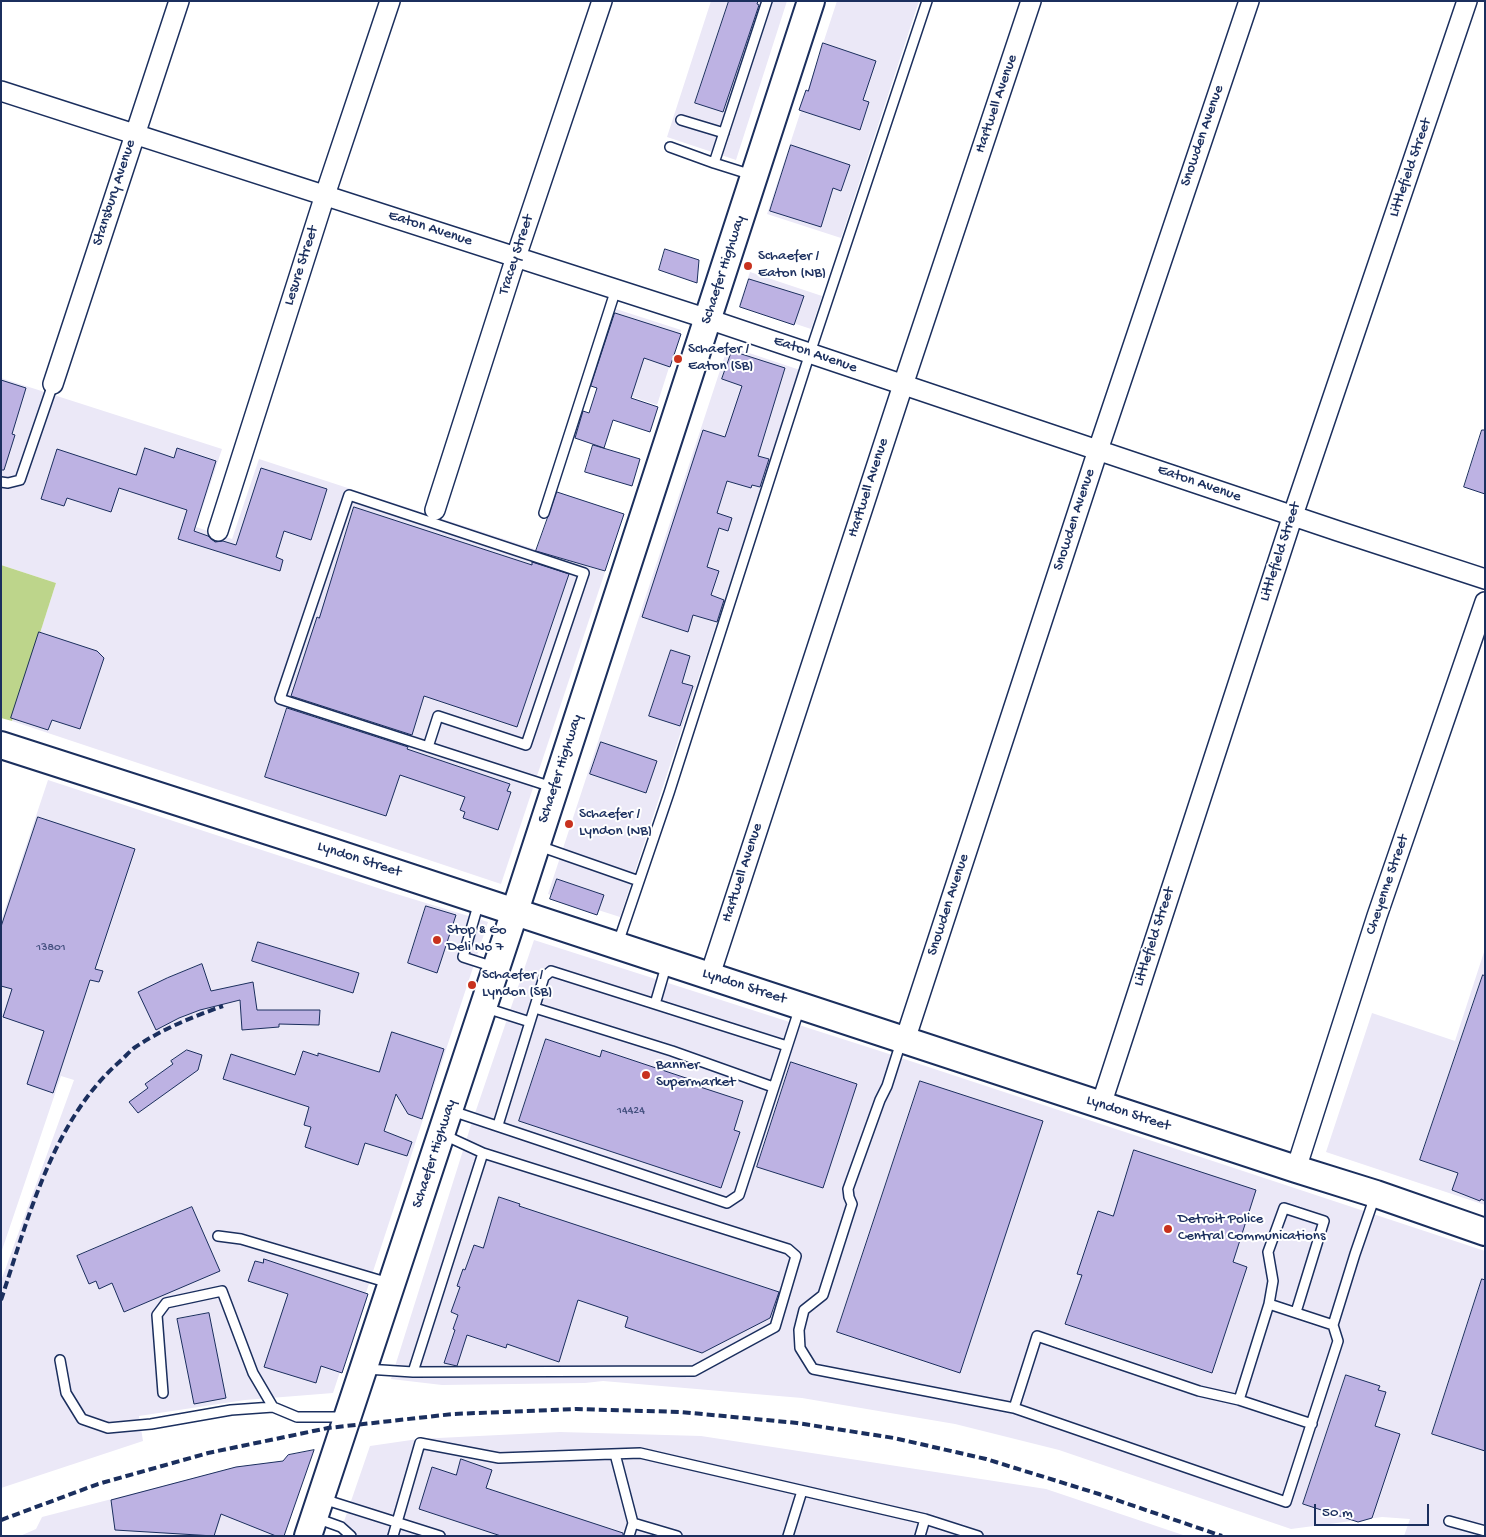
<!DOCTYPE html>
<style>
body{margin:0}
#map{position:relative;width:1486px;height:1537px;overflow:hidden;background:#fff;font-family:"Gochi Hand",sans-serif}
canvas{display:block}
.frame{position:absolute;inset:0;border:2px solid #1b2f5e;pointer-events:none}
.scale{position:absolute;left:1314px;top:1504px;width:115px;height:22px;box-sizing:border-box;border:2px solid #1b2f5e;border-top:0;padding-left:6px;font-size:15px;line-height:18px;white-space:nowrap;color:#1b2f5e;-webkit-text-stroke:4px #fff;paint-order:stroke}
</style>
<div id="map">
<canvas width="1486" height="1537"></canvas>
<div class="frame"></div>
<div class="scale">50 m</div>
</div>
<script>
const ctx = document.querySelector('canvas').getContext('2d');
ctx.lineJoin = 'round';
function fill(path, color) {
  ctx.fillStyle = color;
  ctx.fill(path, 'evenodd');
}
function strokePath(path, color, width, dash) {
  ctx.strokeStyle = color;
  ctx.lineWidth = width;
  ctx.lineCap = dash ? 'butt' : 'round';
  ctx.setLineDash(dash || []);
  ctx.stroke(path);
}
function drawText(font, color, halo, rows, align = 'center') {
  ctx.font = font + ' "Gochi Hand",sans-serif';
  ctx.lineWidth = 4;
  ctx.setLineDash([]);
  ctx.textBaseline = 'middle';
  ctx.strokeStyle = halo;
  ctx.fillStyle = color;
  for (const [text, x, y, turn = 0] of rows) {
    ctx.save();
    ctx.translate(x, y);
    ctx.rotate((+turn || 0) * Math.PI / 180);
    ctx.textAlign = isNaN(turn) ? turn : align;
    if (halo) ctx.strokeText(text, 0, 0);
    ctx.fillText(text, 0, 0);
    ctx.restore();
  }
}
fill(new Path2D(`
 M711 1H787L736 160 667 137Z
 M837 1H919L841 238 767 214Z
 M750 272 822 296 811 329 739 305Z
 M616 309 681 330 657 405 592 384Z
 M728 346 800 370 620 917 548 894Z
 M1 378 222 449 196 527 232 539 259 459 605 572 501 884 12 721 56 583 1 565Z
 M48 780 390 892 488 922 333 1393 245 1400 139 1416 143 1441 1 1488V1281L74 1080 61 1076 1 1253V921Z
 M534 940 880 1051 1485 1251V1536H1404L1410 1519 1382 1517 1291 1529 1059 1450 955 1424 802 1398 603 1381 585 1383 442 1385 391 1379 471 1125Z
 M1485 949V1205L1326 1152 1372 1013 1455 1041Z
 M560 1432 701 1436 1046 1489 1186 1536H339L370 1446 418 1439Z
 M310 1458 284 1536H20L36 1529 42 1517 236 1467Z`), '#ebe8f7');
fill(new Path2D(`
 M1 565 56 583 12 721 1 718Z`), '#bdd58b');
const building = new Path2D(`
 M729 1H758L757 4 759 5 723 112 695 103Z
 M823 43 876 61 863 100 869 102 860 130 799 110 806 90 808 91Z
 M791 145 850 165 841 191 833 188 821 227 770 211Z
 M665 249 699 260 697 283 659 270Z
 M749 279 804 296 794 325 740 307Z
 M615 313 681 334 670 367 644 358 631 398 658 407 650 432 613 420 604 448 575 438 583 411 589 413 597 388 591 386Z
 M732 351 785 368 758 456 769 459 760 487 752 485 751 488 727 481 717 513 732 518 728 531 719 528 707 567 719 571 711 595 724 600 717 622 693 615 688 632 642 617 703 430 725 437 742 386 722 379Z
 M1 380 26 388 12 434 15 435 4 470H1Z
 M1482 430H1485V494L1464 487Z
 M593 445 640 459 632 486 585 472Z
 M145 448 174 458 177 448 216 461 194 531 208 536 215 542 223 541 236 545 261 468 327 489 311 540 284 531 276 557 283 560 280 571 178 539 187 510 119 488 111 512 67 498 64 506 41 499 57 449 136 475Z
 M557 492 624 514 605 571 536 551Z
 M354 507 532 565V562L569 574 517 727 424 696 412 735 291 696 317 617 319 618Z
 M39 632 97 651 104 658 80 729 52 720 48 730 11 718Z
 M671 650 690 656 682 683 693 686 680 726 649 716Z
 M287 708 408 747 407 749 510 784 507 791 511 792 498 830 463 818 465 812 460 810 465 797 400 775 386 816 265 777Z
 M601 742 657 761 646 793 590 774Z
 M38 817 135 849 95 969 103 971 99 982 90 980 53 1093 27 1084 44 1031 3 1017 12 989 1 986V927Z
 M557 879 604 895 597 915 550 899Z
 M426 906 456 915 437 973 408 963Z
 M258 942 359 973 353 993 252 961Z
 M202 964 211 991 253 982 257 1010H320L319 1025 279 1024V1027L242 1030 240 1000 200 1010 179 1018 156 1030 138 992 167 978Z
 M1483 975 1485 976V1201L1481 1199 1480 1201 1452 1190 1458 1173 1420 1160Z
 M392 1032 444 1049 422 1119 408 1114 396 1094 384 1131 412 1142 407 1156 365 1143 358 1165 305 1147 311 1127 304 1125 309 1107 223 1079 231 1054 295 1075 303 1051 318 1056V1053L379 1072Z
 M546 1039 600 1057 602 1050 689 1079 688 1083 743 1101 734 1130 740 1132 721 1188 519 1121Z
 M187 1050 202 1055 198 1070 138 1113 129 1102 148 1088 145 1084 173 1064 171 1061Z
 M791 1062 857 1084 823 1188 757 1167Z
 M920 1081 1043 1121 960 1373 837 1332Z
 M1134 1150 1256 1190 1233 1262 1247 1267 1212 1373 1065 1324 1082 1275 1077 1274 1098 1211 1113 1216Z
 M499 1197 520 1204 519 1206 779 1292 770 1318 702 1353 625 1327 628 1317 578 1300 559 1362 507 1344 506 1348 467 1335 457 1366 444 1363 455 1330 453 1329 458 1315 451 1312 460 1287 457 1286 463 1269 465 1270 474 1245 483 1248Z
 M192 1207 220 1271 124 1312 112 1283 99 1289 96 1281 89 1284 77 1256Z
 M264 1259 368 1294 342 1373 321 1366 316 1383 264 1367 288 1294 248 1281 255 1261 263 1263Z
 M1482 1279 1485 1280V1451L1432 1434Z
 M209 1313 226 1398 194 1404 177 1319Z
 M1346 1375 1380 1386 1378 1390 1386 1392 1375 1426 1400 1434 1372 1518 1358 1522 1303 1504Z
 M314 1450 284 1536H276L221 1514 214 1536 115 1530 111 1500 236 1467 283 1461 288 1455Z
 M461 1459 492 1470 486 1488 623 1533V1536H501L419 1509 432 1467 456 1475Z`);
fill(building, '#bdb2e3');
strokePath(building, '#1b2f5e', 1);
const lane = new Path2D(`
 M681 120 724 133
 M670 147 714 163
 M752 175 714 163 767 1
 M1 482 8 483 20 480 53 384
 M544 513 616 289
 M428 747 438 716 526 745 584 573 349 495 280 699 552 787
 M539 846 639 881
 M479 902 463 957 494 967
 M618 943 669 793 810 353 927 1
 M655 1004 667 963
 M486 1008 530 1022
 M535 1008 672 1051 773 1087
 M901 1042 887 1086 880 1100 848 1189 849 1197 852 1204 823 1295 804 1310 799 1330 800 1348 813 1369 1014 1408 1286 1502 1338 1341 1333 1325 1355 1254 1375 1196
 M452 1111 727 1203 739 1195 800 1007
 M498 1125 544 977 551 971 787 1046
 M218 1236 241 1239 389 1283
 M1269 1304 1273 1281 1268 1252 1284 1208 1324 1221 1296 1312
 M60 1360 66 1393 82 1419 108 1428 151 1424 231 1410 273 1407
 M366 1369 413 1372 694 1371 775 1327 796 1256 788 1249 483 1153 444 1135
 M413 1372 483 1153
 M163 1393 157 1315 166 1303 222 1291 253 1373 273 1407 297 1417H345
 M1239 1400 1269 1304 1333 1325
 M1014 1408 1037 1336 1199 1391 1239 1400 1312 1424
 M615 1454 633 1523 677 1536
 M323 1499 440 1536
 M316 1518 341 1527 351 1536
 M925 1519 978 1536
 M1449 1521 1485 1531
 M393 1536 420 1443 499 1458 640 1453 925 1519 920 1536
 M629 1536 633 1523
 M788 1536 802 1491`);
const street = new Path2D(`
 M1 91 708 319 1338 531 1485 579
 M53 384 179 1
 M435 510 516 257 602 1
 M218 531 325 195 390 1
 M710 975 903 385 1031 1
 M905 1040 1098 450 1249 1
 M1101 1105 1293 515 1467 1
 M1296 1169 1377 916 1485 602`);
const secondary = new Path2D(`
 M1 745 324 849 1296 1169 1376 1194 1485 1232
 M308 1536 515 911 811 1`);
strokePath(lane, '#1b2f5e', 12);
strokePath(street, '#1b2f5e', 22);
strokePath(secondary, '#1b2f5e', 30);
strokePath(lane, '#fff', 9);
strokePath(street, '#fff', 19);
strokePath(secondary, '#fff', 26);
strokePath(new Path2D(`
 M1 1300C28 1219 52 1123 117 1064 123 1059 128 1053 134 1048 162 1029 192 1017 223 1006
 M1 1520 98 1484 208 1453 328 1428 453 1414 576 1409 681 1412 797 1423 894 1438 986 1459 1099 1494 1222 1536`), '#1b2f5e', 4, [8, 4]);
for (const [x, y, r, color] of [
 [748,266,5,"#c8321e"],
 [678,359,5,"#c8321e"],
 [569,824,5,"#c8321e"],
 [437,940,5,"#c8321e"],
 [472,985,5,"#c8321e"],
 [646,1075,5,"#c8321e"],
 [1168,1229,5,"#c8321e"]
]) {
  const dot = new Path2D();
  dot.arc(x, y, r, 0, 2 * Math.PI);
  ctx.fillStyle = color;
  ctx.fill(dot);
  strokePath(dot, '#fff', 2);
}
drawText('12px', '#44507f', null, [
 ["13801",51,948],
 ["14424",631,1111]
]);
drawText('15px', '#1b2f5e', '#fff', [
 ["Hartwell Avenue",997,104,-71],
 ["Snowden Avenue",1203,136,-71],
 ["Littlefield Street",1411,168,-71],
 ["Stansbury Avenue",115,193,-72],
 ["Eaton Avenue",430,229,18],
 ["Tracey Street",517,255,-72],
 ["Lesure Street",302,266,-72],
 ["Schaefer Highway",724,270,-72],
 ["Eaton Avenue",815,355,19],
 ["Eaton Avenue",1199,484,19],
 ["Hartwell Avenue",869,488,-72],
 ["Snowden Avenue",1075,520,-72],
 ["Littlefield Street",1281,552,-72],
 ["Schaefer Highway",561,769,-72],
 ["Lyndon Street",359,860,18],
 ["Hartwell Avenue",743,873,-72],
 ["Cheyenne Street",1388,885,-71],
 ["Snowden Avenue",949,905,-72],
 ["Littlefield Street",1155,937,-72],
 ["Lyndon Street",744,987,18],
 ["Lyndon Street",1128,1114,18],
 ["Schaefer Highway",435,1154,-72]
]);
drawText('15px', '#1b2f5e', '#fff', [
 ["Schaefer /",758,257],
 ["Eaton (NB)",758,274],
 ["Schaefer /",688,350],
 ["Eaton (SB)",688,367],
 ["Schaefer /",579,815],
 ["Lyndon (NB)",579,832],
 ["Stop & Go",447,931],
 ["Deli No 7",447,948],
 ["Schaefer /",482,976],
 ["Lyndon (SB)",482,993],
 ["Banner",656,1066],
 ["Supermarket",656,1083],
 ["Detroit Police",1178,1220],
 ["Central Communications",1178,1237]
], 'left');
</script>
